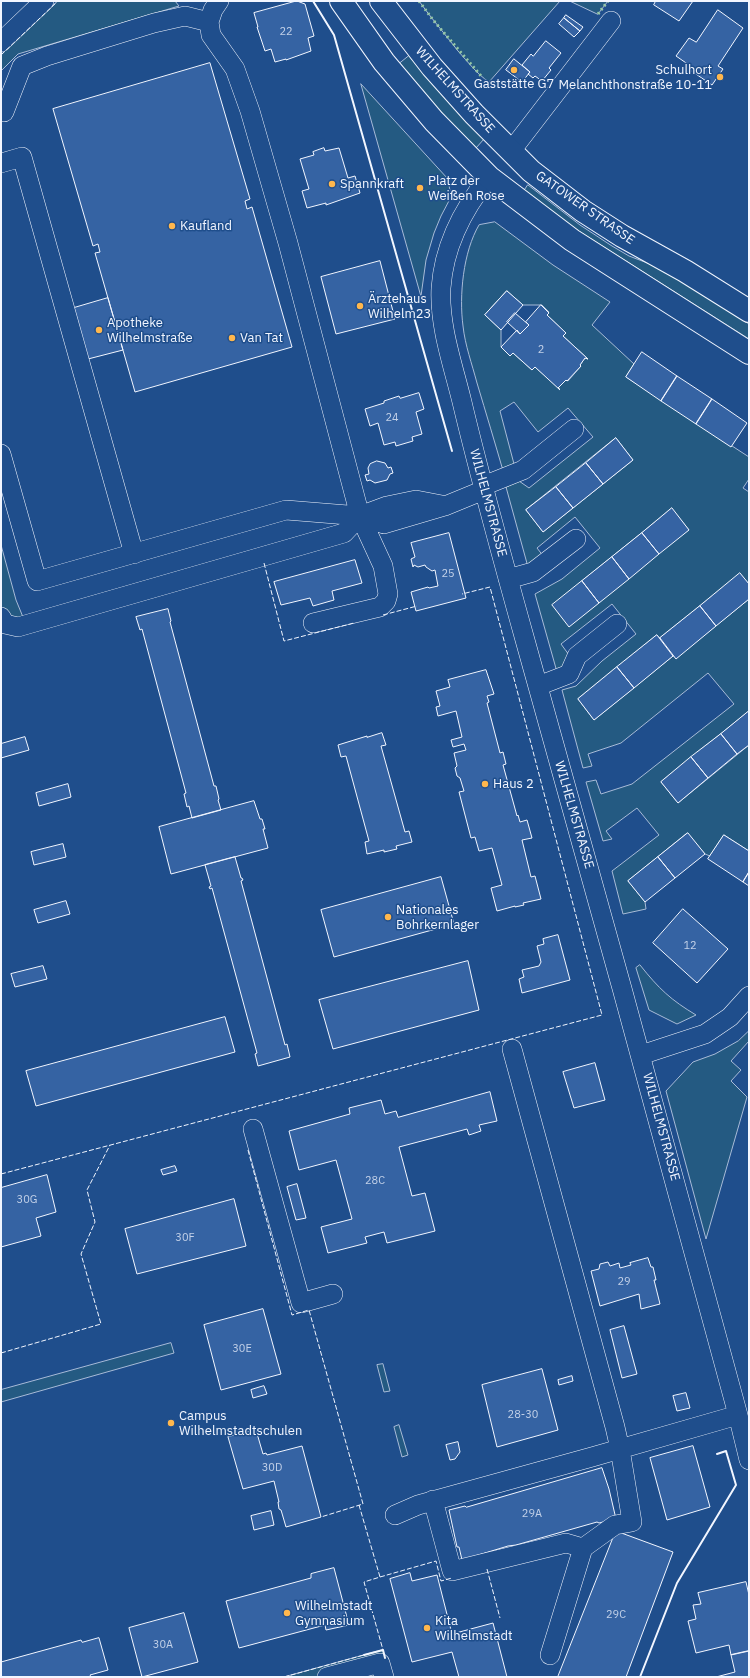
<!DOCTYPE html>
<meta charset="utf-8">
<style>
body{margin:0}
#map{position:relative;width:750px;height:1678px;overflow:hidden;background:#1f4e8c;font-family:"IBM Plex Sans",sans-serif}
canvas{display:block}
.frame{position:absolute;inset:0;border:2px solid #f2f6ff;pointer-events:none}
</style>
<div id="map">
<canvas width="750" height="1678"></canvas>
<div class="frame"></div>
</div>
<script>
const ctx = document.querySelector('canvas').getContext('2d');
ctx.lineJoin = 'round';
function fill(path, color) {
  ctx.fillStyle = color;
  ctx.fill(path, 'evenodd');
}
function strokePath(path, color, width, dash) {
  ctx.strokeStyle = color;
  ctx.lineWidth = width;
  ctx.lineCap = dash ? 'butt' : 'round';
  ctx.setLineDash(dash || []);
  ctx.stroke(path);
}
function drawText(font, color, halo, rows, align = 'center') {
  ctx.font = font + ' "IBM Plex Sans",sans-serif';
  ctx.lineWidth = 3;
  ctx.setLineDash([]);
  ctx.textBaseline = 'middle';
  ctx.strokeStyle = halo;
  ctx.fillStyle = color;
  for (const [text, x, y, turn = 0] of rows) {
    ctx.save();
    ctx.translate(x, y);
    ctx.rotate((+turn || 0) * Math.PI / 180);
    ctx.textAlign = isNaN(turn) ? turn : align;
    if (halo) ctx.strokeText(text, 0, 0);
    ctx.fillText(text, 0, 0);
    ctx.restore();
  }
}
const green = new Path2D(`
 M58 1H175L179 6 18 54 1 71V55Z
 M419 1H560L489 82C477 74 468 62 458 51 445 34 431 18 419 1Z
 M570 1H608L598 14Z
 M409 56 444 97 484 139 476 148 428 99 399 64Z
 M361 84 448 179 451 197 441 216 434 233 426 260 421 296Z
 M528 185 580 225 612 246 629 256 658 267 749 324V339L577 230 524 191Z
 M495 222 553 265 610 302 592 325 634 364 626 377 749 457V479L743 488 749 492V584L740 574 660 638 657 635 578 699 594 720 673 656 676 658 749 599V711L661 782 678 803 749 745V851L724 835 710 856 705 854 687 833 628 881 645 902 646 909 623 914 612 871 659 835 637 808 606 831 612 839 603 841 586 782 596 780 601 794 632 784 734 704 708 673 621 743 588 754 592 766 583 768 562 690 576 686 602 661 636 634 612 604 561 644 569 655 564 670 557 672 535 594 562 579 600 548 575 517 537 548 544 557 528 567 506 487 519 481 529 488 593 437 568 408 538 432 514 402 500 411 514 464 504 474C495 443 486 413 477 383 472 364 465 345 463 326 459 296 463 252 479 225ZM507 291 523 305H542L549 312 547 315 566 333 563 336 588 359 585 358 580 365 581 366 568 381 566 380 558 388 560 389 535 367 532 370 513 353 510 356 501 347V330L485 315ZM616 438 633 460 543 532 526 510ZM672 509 689 530 582 581Z
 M1 545 16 600 25 622 1 628Z
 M640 965C659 989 671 1000 696 1015L677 1024 649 1010 636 968Z
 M749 1031V1041L731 1061 741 1070 731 1081 747 1097 706 1239 666 1091 693 1062 715 1054 738 1041Z
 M171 1343 174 1353 1 1402V1390Z
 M383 1364 390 1391 384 1392 377 1365Z
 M399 1425 408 1455 402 1457 394 1427Z
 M383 1650 390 1677H284Z`);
fill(green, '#245a82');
strokePath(green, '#a8bbd7', 1);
const building = new Path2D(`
 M297 1 305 4 314 36 308 38 311 51 286 60V59L275 62 271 49 265 51 257 27H258L254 13Z
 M656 1H693L679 21 654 5Z
 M718 10 743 28 718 66 723 69 712 85 690 70 692 67 676 56 689 38 696 42Z
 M566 15 583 27 580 31 564 18Z
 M564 18 580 31 574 37 559 24Z
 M546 41 561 53 549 68 551 70 542 81 535 76 533 78 528 74 530 72 522 65 531 54 533 56Z
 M514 59 530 72 522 82 506 70Z
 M210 63 250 199 245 201 247 209 252 207 292 347 135 392 95 253 100 252 98 244 93 246 53 109Z
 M324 148 325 151 339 148 348 178 355 176 360 193 326 205V203L307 208 302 191 309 189 300 159 314 155 313 152Z
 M380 261 395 319 336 334 321 277Z
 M507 291 523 305 501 330 485 315Z
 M108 298 123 350 88 359 74 308Z
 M541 305 549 313 547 315 566 333 563 336 588 359 585 358 580 365 581 366 567 381 566 380 558 388 560 390 535 367 532 370 513 353 510 356 501 347 517 330 520 334 529 325 526 322Z
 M515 313 529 325 520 334 507 322Z
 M642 352 677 376 661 401 626 377Z
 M677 376 712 399 696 424 661 401Z
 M419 393 424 409 416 412 422 434 412 437 413 441 396 446 395 442 384 445 378 423 370 426 365 409 384 403V401L399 396 400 398Z
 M712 399 747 423 731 447 696 424Z
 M616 438 633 460 603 484 586 463Z
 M377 461 385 463 388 468 391 467 393 473 390 474 387 480 375 483 370 480 367 481 365 475 369 474 368 468 370 464Z
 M586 463 603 484 573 508 556 487Z
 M556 487 573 508 543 532 526 510Z
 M672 508 689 530 659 554 642 533Z
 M449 533 466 598 416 611 411 592 428 587 429 588 438 586 435 570 432 571 426 567 425 565 418 567 414 565 413 567 411 559 415 557 411 543Z
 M642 533 659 554 629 579 612 557Z
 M612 557 629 579 599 603 582 581Z
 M355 560 362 583 332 591 334 600 313 606 310 598 281 605 274 582Z
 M740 573 749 584V599L716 626 700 606Z
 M582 581 599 603 569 627 552 605Z
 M700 606 716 626 676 659 660 638Z
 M168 609 171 621 170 622 214 786H216L219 799 218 800 221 810 192 818 189 806 187 807 184 794 186 793 142 629 140 630 136 617Z
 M657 635 673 656 634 688 617 667Z
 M617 667 634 688 594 720 578 699Z
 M486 670 494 694 487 696 489 702 487 703 500 753 503 752 506 764 503 765 517 816 518 815 520 822 527 820 532 838 522 840 531 877 535 876 541 899 523 903 524 905 515 907V906L497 911 491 888 502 885 492 848 479 851 475 837 471 838 459 792 464 791 460 778 457 776 455 768 457 766 454 753 466 750 464 744 453 747 451 740 462 737 456 711 438 716 436 707 440 706 436 691 450 687 448 680Z
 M749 711V745L737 754 721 734Z
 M382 733 386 745 381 746 405 832 409 831 412 842 396 846 397 849 384 852V850L367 854 365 842 369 841 346 756 341 757 338 745 367 736V737Z
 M721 734 737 754 708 778 691 757Z
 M25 737 29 750 1 758V744Z
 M691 757 708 778 678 803 661 782Z
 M68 784 71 797 39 806 36 793Z
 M254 801 260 819H262L265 829H263L268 848 171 874 159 827Z
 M688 833 705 854 675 878 658 857Z
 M724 835 749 851V872L743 882 708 859Z
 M63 844 66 857 34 865 31 852Z
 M235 857 241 878H242L243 880 241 881 285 1045 287 1044 290 1057 258 1066 255 1054 257 1053 212 888 210 889 209 887 211 886 205 865Z
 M658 857 675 878 645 902 628 881Z
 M749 872V886L743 882Z
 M441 877 454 924 334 957 321 910Z
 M66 901 70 914 38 923 34 910Z
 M683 909 728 949 697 983 653 943Z
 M558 935 570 980 522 993 519 979 524 977 522 970 539 966 541 962 537 946 544 944 543 939Z
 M468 961 479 1010 333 1049 319 1000Z
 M43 966 47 979 15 987 11 974Z
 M225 1017 235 1052 36 1106 26 1071Z
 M595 1063 605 1100 574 1108 563 1072Z
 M490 1092 497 1121 479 1125 481 1131 469 1135 467 1129 399 1147 412 1196 425 1193 435 1231 387 1243 384 1232 365 1237 367 1243 328 1253 321 1227 352 1219 336 1160 299 1170 289 1131 350 1114 349 1108 381 1100 385 1114 396 1111 398 1117Z
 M175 1166 177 1171 163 1175 161 1170Z
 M47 1175 56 1212 36 1218 41 1236 1 1247V1188Z
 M297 1184 306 1218 296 1220 287 1187Z
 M234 1199 246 1246 137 1274 125 1229Z
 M648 1258 651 1267H653L656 1280H654L660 1304 641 1309 639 1294 600 1306 591 1271 599 1269 600 1264 608 1262 610 1266 619 1263 620 1268 631 1265 630 1263Z
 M263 1309 281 1374 221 1390 204 1325Z
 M624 1326 637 1374 622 1378 610 1330Z
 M542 1369 558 1430 497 1447 482 1385Z
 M572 1376 573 1381 559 1385 558 1380Z
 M264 1386 267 1394 253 1398 251 1390Z
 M686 1393 690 1408 677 1411 673 1396Z
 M256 1430 263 1454 266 1453 267 1455 302 1446 321 1517 286 1527 281 1510 279 1509 278 1502H279L274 1481 243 1489 228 1437Z
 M458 1442 460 1452 455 1459 450 1460 446 1445Z
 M693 1446 710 1507 667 1520 650 1458Z
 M602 1468 609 1489 616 1519 599 1523 597 1522 516 1545 508 1546 462 1560 459 1547H457L449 1510 465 1506 466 1507Z
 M271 1511 274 1525 254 1530 251 1516Z
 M616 1531 673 1552 626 1677H558Z
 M334 1568 349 1625 326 1630 325 1625 239 1648 226 1601 311 1578V1574Z
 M410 1573 412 1581 437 1575 452 1634 493 1623 507 1677H459L452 1652 412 1662 390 1579Z
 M746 1582 749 1595V1651L731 1655 729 1645 696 1653 688 1621 696 1619 693 1605 701 1604 698 1593Z
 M184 1613 198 1662 142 1677 129 1628Z
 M99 1638 108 1670 90 1675 91 1677H1V1662L81 1640 82 1642Z
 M749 1651V1677H716L735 1672 731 1655Z`);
fill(building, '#3563a3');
strokePath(building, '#f2f6ff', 1);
const minor = new Path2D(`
 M219 1 213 10 209 22 211 35 235 69 250 111 288 243 360 516 383 566 388 594 386 601 380 607 313 623
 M1 42 44 1
 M4 112 22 66 47 56 154 23 185 16 209 22
 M511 151 611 21
 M1 163 22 157 134 554
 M489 177C463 209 444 245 441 288 439 326 453 365 462 402 481 482 503 561 525 640 598 898 668 1156 738 1415L749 1460
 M1 454 37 581 286 510 360 516 384 524 445 506 484 490
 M483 486 523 470 574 429
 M508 579 533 572 576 539
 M1 617 5 624 18 627 344 533 360 516 387 506 416 500 442 505
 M538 686 569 674 577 656 617 624
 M512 1049 615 1427 620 1449 632 1522 615 1525 583 1548
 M641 1055 705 1034 730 1017 749 996
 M253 1129 301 1303 333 1294
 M433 1500 452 1571 566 1543 583 1548 550 1655
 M395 1515 418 1505 592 1457 738 1415
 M327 1677 380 1663 384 1677`);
const major = new Path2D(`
 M341 1 384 62 434 121 489 177 572 240 749 353
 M381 1 432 67 474 114 531 171 583 211 622 236 685 271 749 311`);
strokePath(minor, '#f2f6ff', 20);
strokePath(major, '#f2f6ff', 24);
strokePath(minor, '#1f4e8c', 19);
strokePath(major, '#1f4e8c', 22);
strokePath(new Path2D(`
 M419 1 433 20 482 77
 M598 14 608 1`), '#97c8a6', 3, [2, 3]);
strokePath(new Path2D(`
 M1 55 58 1
 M264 563 284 641 354 623
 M383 615 417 606
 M248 1150 292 1315 309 1310 363 1504 321 1517
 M1 1174 602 1015 490 587 462 594
 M1 1353 101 1324 81 1254 95 1222 87 1190 110 1145
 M359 1505 380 1577 364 1582 383 1650
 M487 1569 500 1618
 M380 1577 436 1561 441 1581 452 1578
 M284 1677 364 1655`), '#f2f6ff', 1, [5, 2]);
strokePath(new Path2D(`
 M313 1 334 35 452 451
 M364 1655 383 1650 385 1658
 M640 1677 677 1583 736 1485 726 1451 717 1454`), '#f2f6ff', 2);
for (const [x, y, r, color] of [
 [514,70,4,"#ffb74d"],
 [720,77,4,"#ffb74d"],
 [332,184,4,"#ffb74d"],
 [420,188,4,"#ffb74d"],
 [172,226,4,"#ffb74d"],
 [360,306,4,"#ffb74d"],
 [99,330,4,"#ffb74d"],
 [232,338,4,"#ffb74d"],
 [485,784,4,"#ffb74d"],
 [388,917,4,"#ffb74d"],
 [171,1423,4,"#ffb74d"],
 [287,1613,4,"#ffb74d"],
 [427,1628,4,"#ffb74d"]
]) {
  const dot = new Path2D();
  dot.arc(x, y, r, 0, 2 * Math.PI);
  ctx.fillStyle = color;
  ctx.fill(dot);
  strokePath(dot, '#1f4e8c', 1.5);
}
drawText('11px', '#c3d1e8', null, [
 ["22",286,32],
 ["2",541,350],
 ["24",392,418],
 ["25",448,574],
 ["12",690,946],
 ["28C",375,1181],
 ["30G",27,1200],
 ["30F",185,1238],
 ["29",624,1282],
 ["30E",242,1349],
 ["28-30",523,1415],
 ["30D",272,1468],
 ["29A",532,1514],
 ["29C",616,1615],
 ["30A",163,1645]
]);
drawText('13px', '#f2f6ff', '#1f4e8c', [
 ["Schulhort",712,70,"right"],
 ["Melanchthonstraße 10-11",712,85,"right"],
 ["Gaststätte G7",514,84,"center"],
 ["Platz der",428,181],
 ["Weißen Rose",428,196],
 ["Spannkraft",340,184],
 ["Kaufland",180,226],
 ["Ärztehaus",368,299],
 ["Wilhelm23",368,314],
 ["Apotheke",107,323],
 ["Wilhelmstraße",107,338],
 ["Van Tat",240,338],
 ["Haus 2",493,784],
 ["Nationales",396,910],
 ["Bohrkernlager",396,925],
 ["Campus",179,1416],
 ["Wilhelmstadtschulen",179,1431],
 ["Wilhelmstadt",295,1606],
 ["Gymnasium",295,1621],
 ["Kita",435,1621],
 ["Wilhelmstadt",435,1636]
], 'left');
drawText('13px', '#f2f6ff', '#1f4e8c', [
 ["WILHELMSTRASSE",455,90,48],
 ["GATOWER STRASSE",585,208,35],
 ["WILHELMSTRASSE",488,503,75],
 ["WILHELMSTRASSE",574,815,74],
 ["WILHELMSTRASSE",661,1127,75]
]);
</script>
